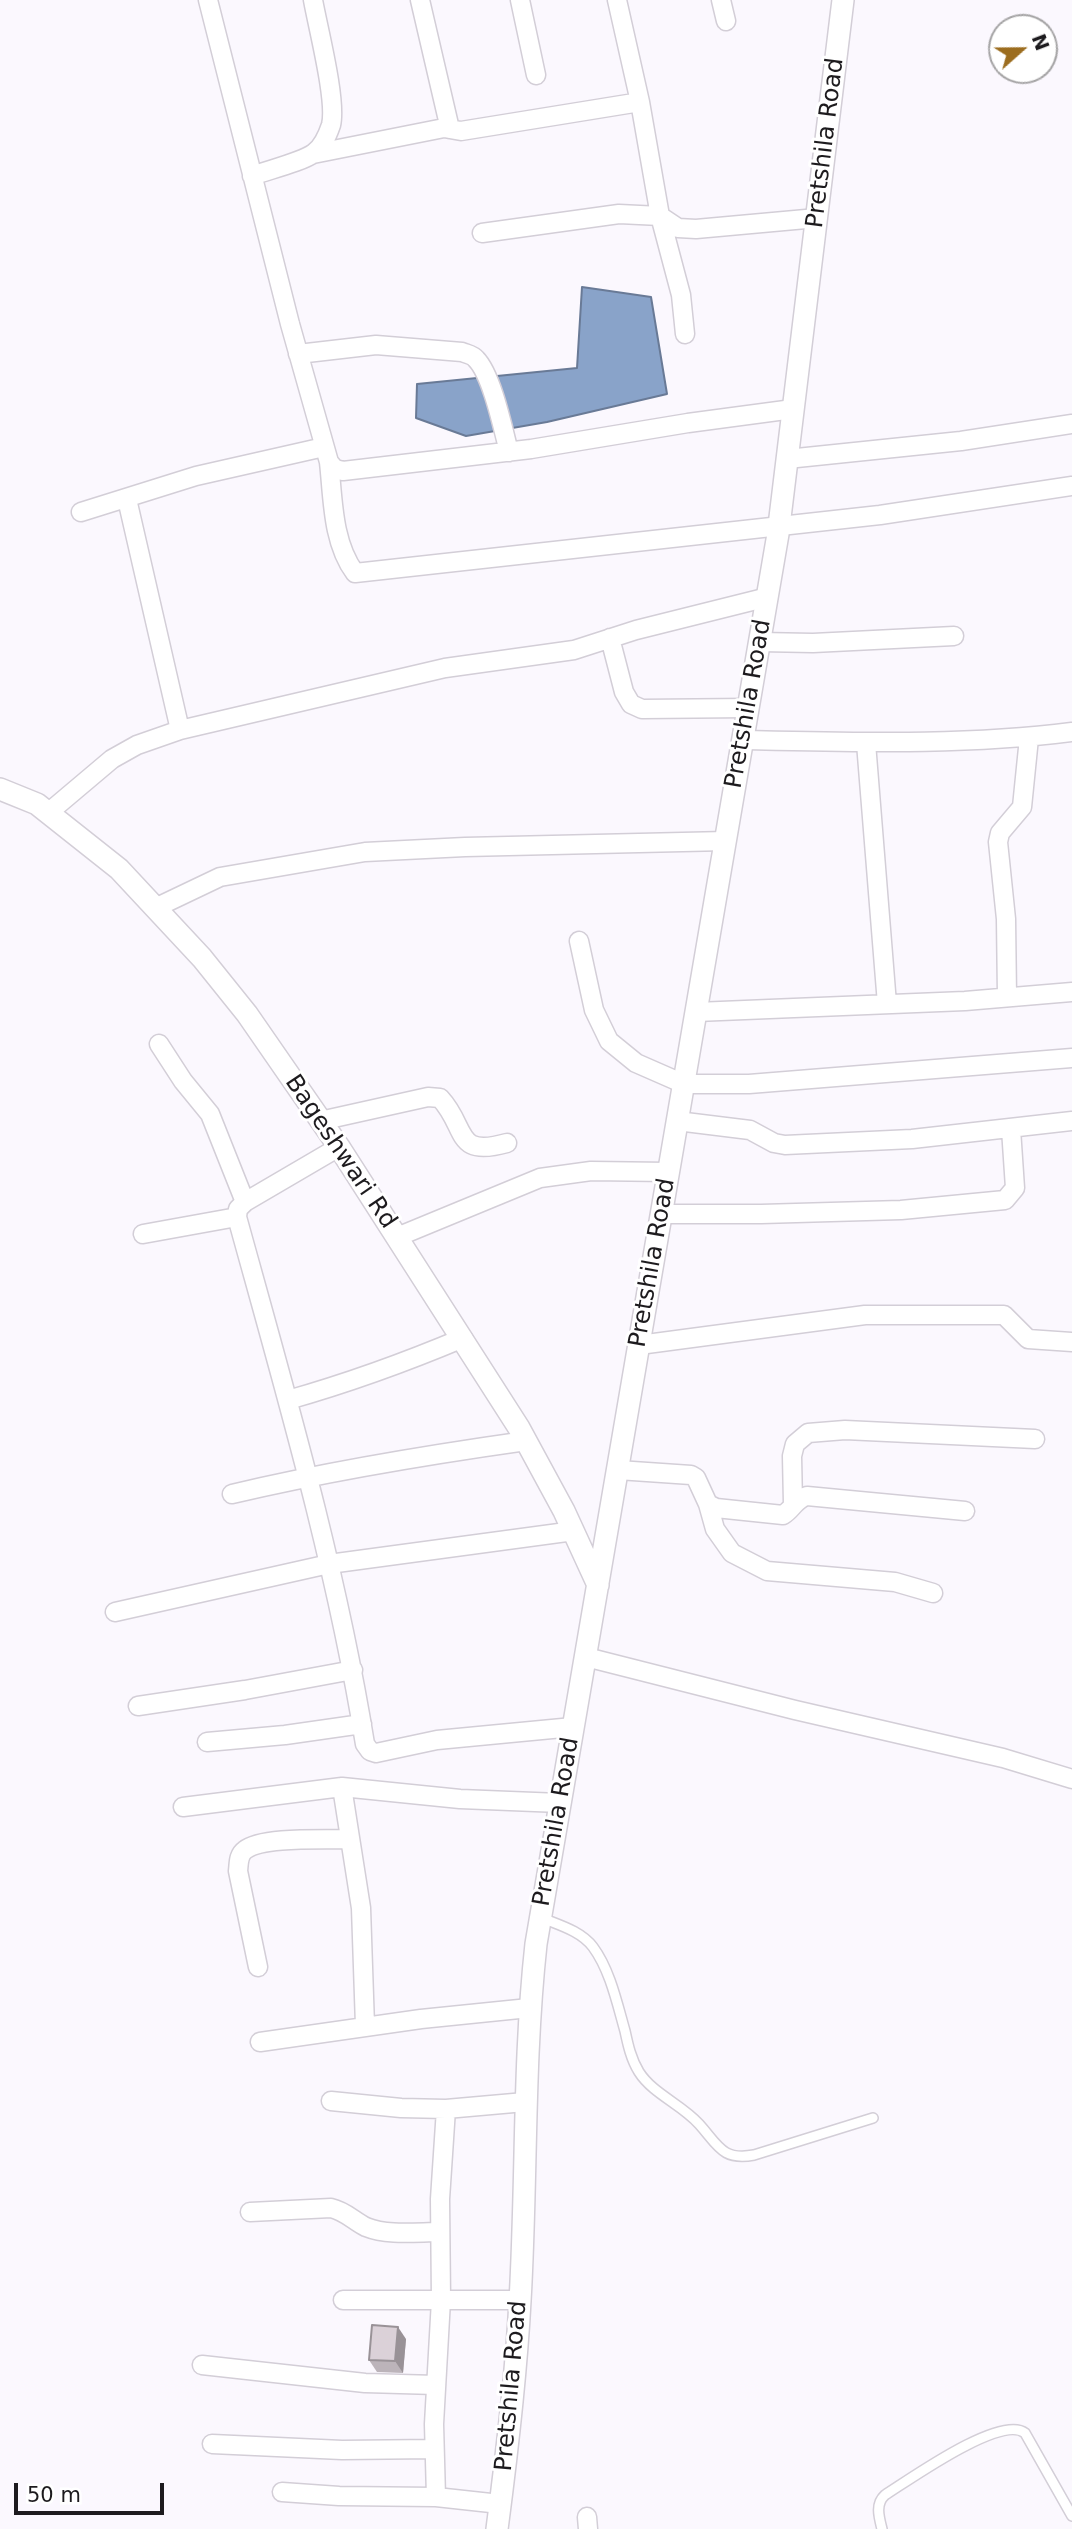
<!DOCTYPE html>
<style>
body{margin:0}
#map{position:relative;width:1072px;height:2529px;overflow:hidden;background:#fbf8fe;font-family:"DejaVu Sans",sans-serif}
canvas{display:block}
.north{position:absolute;left:988px;top:14px;width:70px;height:70px;box-sizing:border-box;background:#fff;border:2px solid #a5a4a5;border-radius:50%;rotate:69deg;font-size:19px;font-weight:700;line-height:28px;text-align:center;color:#1d1b1e}
.north::after{content:'';display:block;margin:auto;width:24px;height:32px;background:#9c6d1f;clip-path:polygon(50% 0,100% 100%,50% 72%,0 100%)}
.scale{position:absolute;left:14px;top:2483px;width:150px;height:32px;box-sizing:border-box;border:4px solid #1d1b1e;border-top:0;padding-left:9px;font-size:21px;line-height:24px;white-space:nowrap;color:#1d1b1e;-webkit-text-stroke:5px #fff;paint-order:stroke}
</style>
<div id="map">
<canvas width="1072" height="2529"></canvas>
<div class="north">N</div>
<div class="scale">50 m</div>
</div>
<script>
const ctx = document.querySelector('canvas').getContext('2d');
ctx.lineJoin = 'round';
function fill(path, color) {
  ctx.fillStyle = color;
  ctx.fill(path, 'evenodd');
}
function strokePath(path, color, width, dash) {
  ctx.strokeStyle = color;
  ctx.lineWidth = width;
  ctx.lineCap = dash ? 'butt' : 'round';
  ctx.setLineDash(dash || []);
  ctx.stroke(path);
}
function drawText(font, color, halo, rows, align = 'center') {
  ctx.font = font + ' "DejaVu Sans",sans-serif';
  ctx.lineWidth = 6;
  ctx.setLineDash([]);
  ctx.textBaseline = 'middle';
  ctx.strokeStyle = halo;
  ctx.fillStyle = color;
  for (const [text, x, y, turn = 0] of rows) {
    ctx.save();
    ctx.translate(x, y);
    ctx.rotate((+turn || 0) * Math.PI / 180);
    ctx.textAlign = isNaN(turn) ? turn : align;
    if (halo) ctx.strokeText(text, 0, 0);
    ctx.fillText(text, 0, 0);
    ctx.restore();
  }
}
const water = new Path2D(`
 M582 287 651 297 667 394 547 422 466 436 416 418 417 384 577 368Z`);
fill(water, '#89a3c9');
strokePath(water, '#697a96', 2);
const service = new Path2D(`
 M542 1918C559 1925 581 1931 593 1947 610 1970 617 2003 625 2031 628 2045 631 2059 639 2072 653 2094 681 2104 699 2124 718 2145 722 2161 754 2155L873 2118
 M882 2529C879 2517 875 2504 885 2495 909 2480 1001 2414 1025 2433L1072 2516`);
const minor = new Path2D(`
 M208 0 290 324 329 462 335 469 343 471 531 449 688 423 793 409
 M420 0 450 129
 M520 0 536 75
 M617 0 640 102
 M721 0 726 21
 M313 154 444 128 461 131 640 102 660 216 681 295 685 334
 M252 176C268 170 302 162 314 153 322 147 328 134 331 125 337 101 318 28 313 0
 M482 233 619 214 660 216 678 228 696 229 817 218
 M298 354 376 345 462 352C467 354 473 355 476 359 492 375 503 429 509 452
 M787 459 961 441 1072 424
 M329 462C333 498 332 542 355 573L880 515 1072 486
 M127 499 180 730
 M81 512 196 476 324 447
 M610 638 624 692 631 704 642 709 749 708
 M760 642 813 643 954 636
 M743 740C853 742 963 746 1072 732
 M866 743 887 1004
 M48 813 112 759 137 745 180 730 445 668 574 650 636 630 768 597
 M155 908 220 877 365 852 465 847 726 841
 M579 941 594 1010 609 1041 636 1063 684 1084H749L1072 1058
 M1007 997 1006 919 998 842 1000 833 1022 807 1029 738
 M696 1012 965 1001 1072 992
 M159 1044 183 1081 210 1114 245 1202
 M320 1121 428 1097 440 1098C468 1128 453 1158 507 1143
 M677 1121 750 1130 774 1143 785 1145 912 1139 1072 1121
 M339 1147 245 1202 238 1209 237 1217C285 1391 336 1565 365 1744L370 1751 376 1753 437 1740 573 1727
 M662 1214H761L901 1210 1005 1200 1015 1188 1011 1129
 M143 1234 237 1217
 M397 1237 540 1178 591 1171 669 1172
 M639 1345 865 1315H1004L1028 1339 1072 1342
 M288 1400C348 1383 406 1362 463 1338
 M618 1470 691 1475 696 1478 708 1504 716 1508 783 1515C793 1509 795 1499 807 1496L965 1511
 M232 1494C329 1471 427 1455 526 1441
 M708 1504 715 1529 732 1553 767 1571 895 1582 933 1593
 M793 1504 792 1456 795 1444 808 1433 845 1430 1035 1439
 M115 1612 329 1564 574 1531
 M586 1657 795 1710 1003 1758 1072 1779
 M138 1706 245 1690 353 1670
 M207 1742 285 1735 362 1724
 M342 1787 361 1908 365 2026
 M183 1807 342 1787 460 1799 560 1803
 M258 1967 238 1871C239 1863 238 1855 245 1850 262 1836 327 1840 350 1839
 M260 2042 421 2019 529 2008
 M331 2101 401 2108 446 2109 525 2102
 M250 2212 331 2208C345 2211 354 2221 366 2227 388 2236 417 2232 440 2232
 M343 2300H520
 M202 2365 365 2383 436 2385
 M212 2444 342 2450 434 2449
 M282 2492 339 2496 436 2497 500 2504
 M436 2497 434 2424 441 2300 440 2199 446 2109
 M587 2517 588 2529`);
const tertiary = new Path2D(`
 M0 789 37 804 119 869 202 958 247 1014 339 1147 519 1428 564 1511 598 1585
 M497 2529C507 2453 516 2377 520 2301 527 2182 523 2063 536 1944L778 534 843 0`);
strokePath(service, '#d3ced7', 12);
strokePath(minor, '#d3ced7', 21);
strokePath(tertiary, '#d3ced7', 24);
strokePath(service, '#fff', 9);
strokePath(minor, '#fff', 18);
strokePath(tertiary, '#fff', 21);
fill(new Path2D(`
 M406 2339 403 2373 377 2372 369 2360Z`), '#bcb4ba');
fill(new Path2D(`
 M398 2327 406 2339 403 2373 395 2361Z`), '#999297');
const building = new Path2D(`
 M372 2325 398 2327 395 2361 369 2360Z`);
fill(building, '#dbd1d8');
strokePath(building, '#999297', 2);
drawText('24px', '#1d1b1e', '#fff', [
 ["Pretshila Road",826,143,-83],
 ["Pretshila Road",749,704,-80],
 ["Bageshwari Rd",340,1152,56],
 ["Pretshila Road",653,1263,-80],
 ["Pretshila Road",557,1822,-80],
 ["Pretshila Road",512,2386,-85]
]);
</script>
